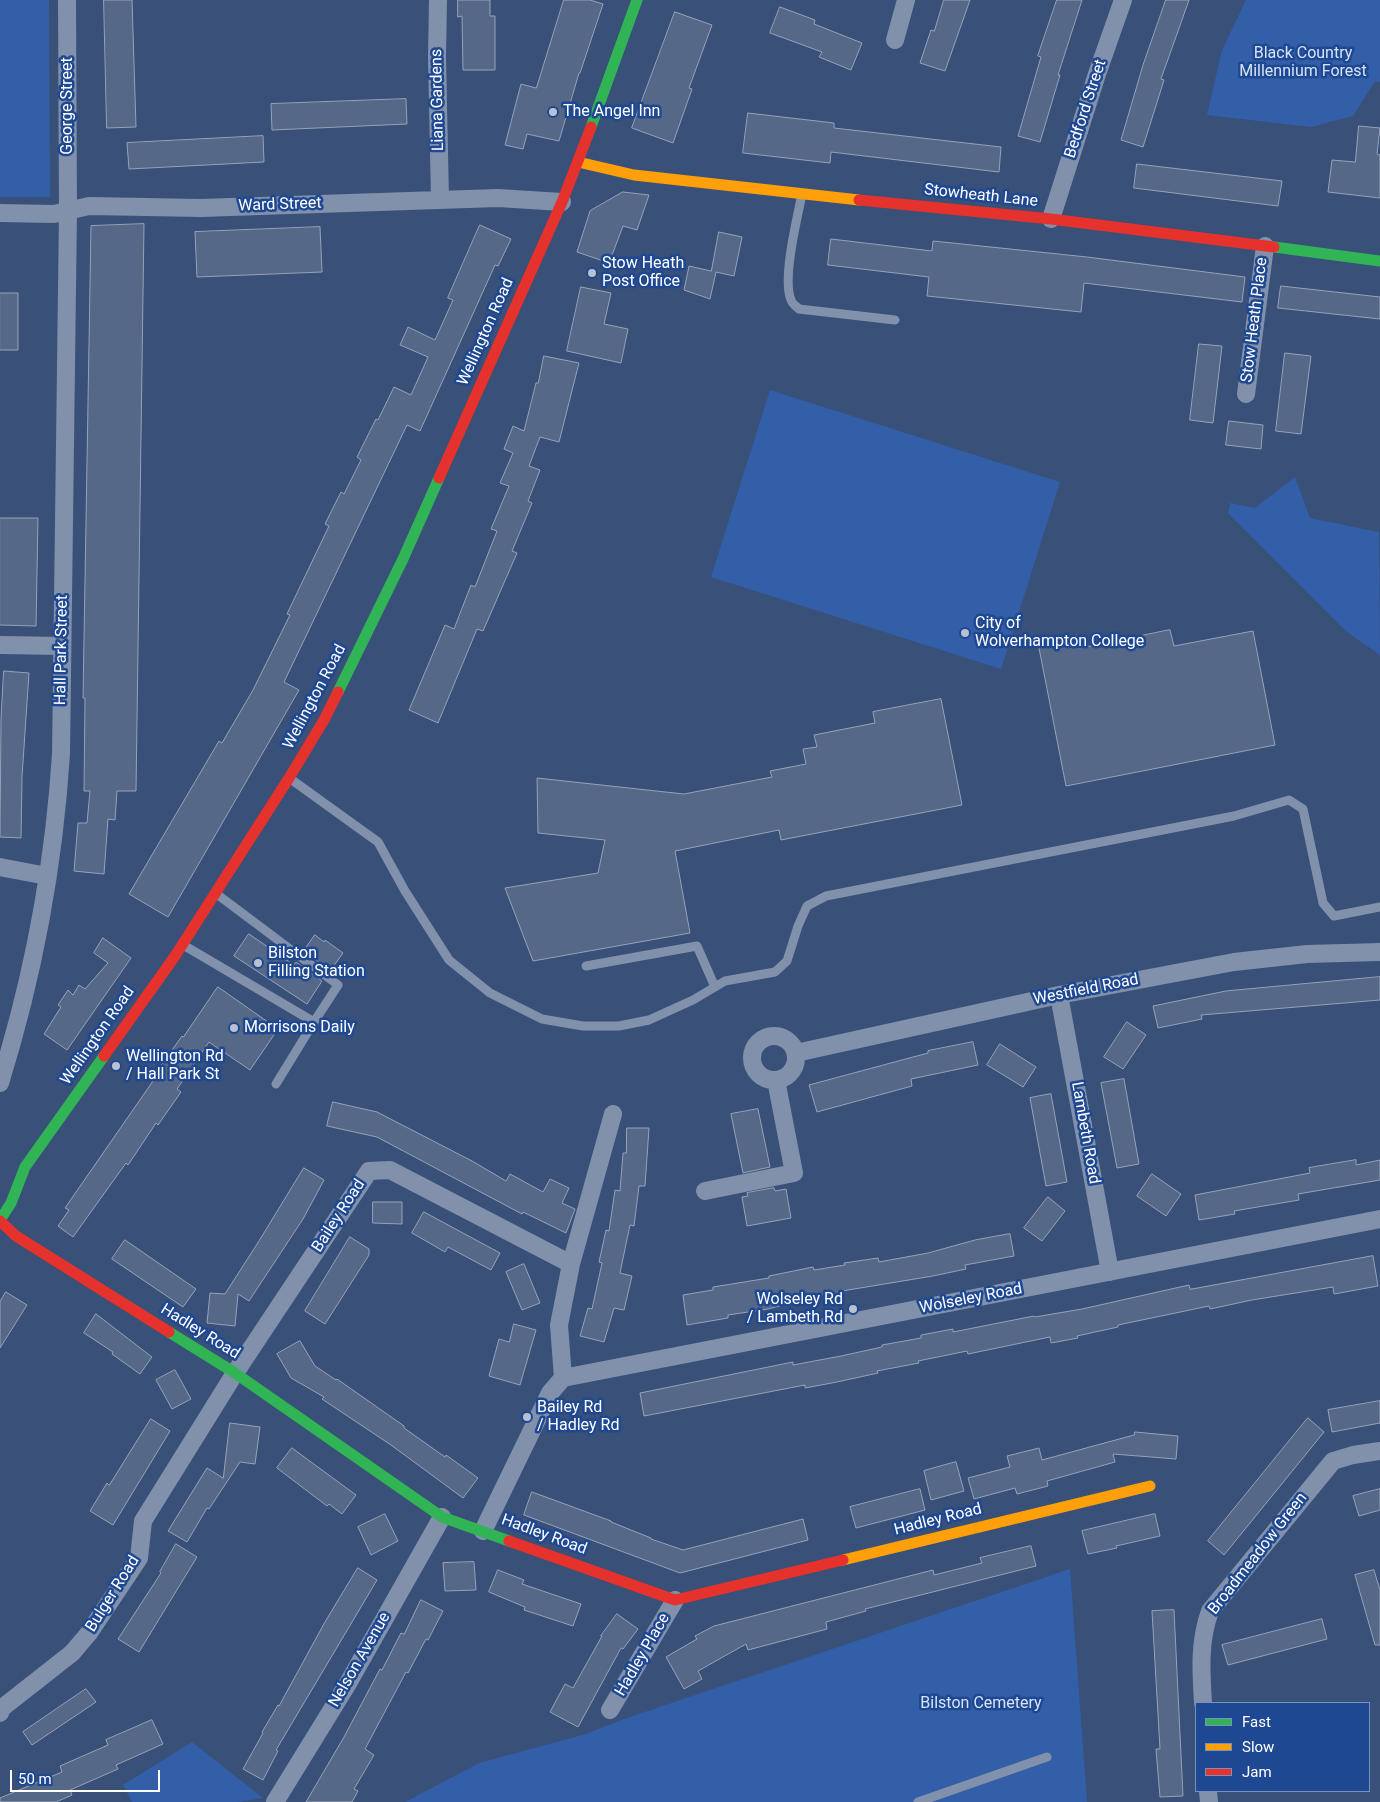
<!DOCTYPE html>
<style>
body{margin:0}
#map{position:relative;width:1380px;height:1802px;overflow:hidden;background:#395078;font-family:Roboto,sans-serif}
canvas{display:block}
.legend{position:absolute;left:1195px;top:1702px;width:175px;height:90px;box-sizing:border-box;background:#1f4892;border:1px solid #7991be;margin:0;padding:6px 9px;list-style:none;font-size:15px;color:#fff}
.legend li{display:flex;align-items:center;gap:10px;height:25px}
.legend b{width:25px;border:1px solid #7991be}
.scale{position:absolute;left:10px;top:1770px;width:150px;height:22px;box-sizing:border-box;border:2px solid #fff;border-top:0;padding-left:6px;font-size:15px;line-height:18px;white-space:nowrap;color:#fff;-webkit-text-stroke:4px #1f4892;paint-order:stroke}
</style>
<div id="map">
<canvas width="1380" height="1802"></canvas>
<ul class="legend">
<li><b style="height:6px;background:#30b455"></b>Fast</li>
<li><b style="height:6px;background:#ff9f0a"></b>Slow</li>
<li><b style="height:6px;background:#e5322d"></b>Jam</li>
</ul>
<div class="scale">50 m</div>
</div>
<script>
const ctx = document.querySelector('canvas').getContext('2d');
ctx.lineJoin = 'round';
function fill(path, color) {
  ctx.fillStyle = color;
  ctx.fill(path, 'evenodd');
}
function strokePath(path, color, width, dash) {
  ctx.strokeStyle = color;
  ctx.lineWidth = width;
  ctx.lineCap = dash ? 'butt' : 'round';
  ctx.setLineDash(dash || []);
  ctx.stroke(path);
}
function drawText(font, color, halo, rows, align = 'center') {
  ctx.font = font + ' Roboto,sans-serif';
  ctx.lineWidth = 5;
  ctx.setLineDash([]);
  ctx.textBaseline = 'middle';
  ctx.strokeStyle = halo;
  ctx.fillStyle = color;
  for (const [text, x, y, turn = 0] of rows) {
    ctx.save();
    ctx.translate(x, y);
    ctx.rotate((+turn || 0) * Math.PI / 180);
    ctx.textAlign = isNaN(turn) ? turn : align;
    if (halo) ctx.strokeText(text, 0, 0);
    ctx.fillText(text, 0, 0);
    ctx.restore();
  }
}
fill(new Path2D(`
 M0 0H49L50 197H0Z
 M1246 0H1380V82L1375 81 1353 116 1311 127 1207 115 1222 50Z
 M770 390 1060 482 1001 669 711 577Z
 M1295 477 1310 518 1379 532 1380 655 1347 632 1228 513 1230 503 1255 508Z
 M1070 1569 1087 1802H405L479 1763 586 1734 624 1719Z
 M192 1742 263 1798 238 1802H132L123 1785Z`), '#335fa8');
const building = new Path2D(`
 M104 0H132L136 127 107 128Z
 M458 0H490V16H495V70H463L462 16 458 17Z
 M564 0H590L603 4 580 73H579L559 141 527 134 523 149 505 145 521 84 536 88Z
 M944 0H970L945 71 920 63 931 30 934 31Z
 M1057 0H1082L1058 75H1060L1040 142 1018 136 1041 57 1038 56Z
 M1166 0H1189L1161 79 1164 80 1143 147 1121 140 1143 65Z
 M780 7 815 20 814 24 862 43 851 70 819 57 822 52 770 33Z
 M675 12 712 25 689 88 692 89 673 143 632 128Z
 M406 99 407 124 272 130 271 104Z
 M748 113 834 123V128L1001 147 999 172 831 152 830 163 743 153Z
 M1359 126 1380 128 1377 154 1380 155V198L1328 192 1332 160 1355 162Z
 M263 136 264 162 129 169 127 143Z
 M1137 164 1282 181 1278 206 1134 188Z
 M623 192 649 195 637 230 623 226 609 263 577 252 590 211Z
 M144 224 136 791H117L115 820 108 819 104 874 74 871 78 823H87L90 791H84L85 698H83L91 226Z
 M480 225 511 239 498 266 495 265 420 431 407 425 284 682 299 690 168 917 129 894 219 741 222 743 253 690 290 615 287 614 329 526 325 524 341 492 344 494 361 460 357 457 376 419 378 420 394 387 411 395 428 357 400 345 408 327 435 340 453 300 448 298Z
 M320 227 322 272 197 277 195 232Z
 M719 232 742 237 734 276 716 272 710 299 684 290 689 266 711 271Z
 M831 239 932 251 933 241 1087 257 1245 277 1242 302 1084 283 1081 312 927 296 929 277 828 265Z
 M1281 286 1380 297V319L1278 308Z
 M581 287 611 293 604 324 628 329 621 363 567 351Z
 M0 293H18V350H0Z
 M1199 344 1222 346 1213 423 1190 420Z
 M1285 353 1311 356 1301 434 1276 431Z
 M544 356 579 363 559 442 540 437 529 466 540 470 528 501 532 503 512 551 517 553 483 631 477 629 438 723 409 710 445 625 454 629 471 585 475 587 497 531 491 529 509 486 500 483 513 453 504 449 513 426 524 431 536 383H538Z
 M1229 421 1263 425 1261 449 1226 445Z
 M0 518H38L36 626 0 625Z
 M1170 630 1174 646 1253 631 1275 745 1066 786 1038 643 1077 635 1079 648Z
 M4 671 29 673 22 777 21 838 0 837 1 719Z
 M941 699 962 805 781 840 779 830 675 851 690 933 533 961 505 888 598 873 605 840 538 833 537 778 684 794 772 777 770 771 806 764 803 749 817 747 814 735 875 723 873 712Z
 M249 934 294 965 296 962 322 981 307 1004 234 956Z
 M315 935 324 942 325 940 343 953 330 971 304 951Z
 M103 938 131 958 67 1050 44 1034 61 1007 58 1005 68 990 73 995 79 985 85 989 108 963 94 953Z
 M1380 977V1000L1201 1015 1202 1019 1158 1028 1153 1006 1226 991Z
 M218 987 278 1029 250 1070 209 1042 177 1089 181 1092 158 1125 156 1123 128 1165 126 1163 73 1237 58 1226 69 1210 65 1208 162 1068 160 1067 182 1036 183 1037Z
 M1127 1022 1146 1035 1123 1069 1104 1057Z
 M973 1042 978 1065 911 1079 912 1086 817 1112 809 1085 928 1053V1051Z
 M1000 1044 1036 1067 1023 1087 987 1065Z
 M1124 1079 1139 1164 1117 1168 1101 1083Z
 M1051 1094 1067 1182 1046 1186 1030 1098Z
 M333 1102 377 1112 472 1161 506 1181 510 1174 543 1192 550 1179 569 1188 562 1203 575 1209 566 1233 523 1212 522 1214 377 1137 327 1126Z
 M758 1109 770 1167 743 1173 731 1114Z
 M627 1128H649L645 1186H639L634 1226 630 1225 620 1273 632 1276 624 1310 614 1308 604 1342 580 1336 588 1308 592 1309 602 1263 599 1262 606 1230 609 1231 615 1190 620 1191 623 1153H626Z
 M1356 1160V1165L1380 1160V1180L1298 1194 1299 1200 1234 1211 1235 1214 1199 1220 1195 1195 1310 1173 1309 1168Z
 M304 1168 324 1180 303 1219 249 1301 238 1294 235 1326 207 1323 210 1293 225 1294 259 1241Z
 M1152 1174 1181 1194 1166 1216 1137 1196Z
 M774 1188 775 1191 786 1189 791 1218 747 1226 742 1197 748 1196 747 1193Z
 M1048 1197 1065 1211 1042 1241 1024 1228Z
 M373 1202H402V1224L373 1223Z
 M424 1212 500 1253 491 1270 448 1247 445 1252 412 1233Z
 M1010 1234 1014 1256 965 1265 966 1269 933 1276 842 1291 843 1293 826 1296V1294L768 1309 728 1315V1318L687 1325 683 1295 713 1290V1287L769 1278V1276L813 1267 814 1270 845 1265 844 1263 878 1258 879 1262 928 1253 975 1240Z
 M350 1237 369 1249V1255L325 1324 305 1311Z
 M125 1240 196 1289 183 1307 112 1259Z
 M1373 1256 1378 1286 1334 1294 1333 1287 1252 1300 1210 1309 1209 1306 1118 1325V1327L1077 1336 1078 1338 1051 1343 1050 1337 968 1354 967 1351 918 1361 919 1363 877 1371 878 1373 837 1382 805 1388V1385L644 1416 640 1393 793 1362V1365L841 1356 882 1347V1345L921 1338V1335L953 1329V1332L1034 1316 1035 1317 1082 1309 1189 1285 1190 1289Z
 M524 1264 540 1303 522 1310 506 1272Z
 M6 1292 27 1305 0 1348V1302Z
 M96 1314 152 1357 140 1374 112 1354 113 1352 84 1333Z
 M514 1324 536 1330 520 1385 489 1376 499 1339 509 1342Z
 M300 1341 315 1366 336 1380 337 1379 404 1426V1428L445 1457 446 1455 478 1478 463 1498 391 1445 322 1399 324 1397 291 1378 277 1354Z
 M175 1370 191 1399 172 1409 156 1380Z
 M1380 1401V1423L1332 1432 1328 1410Z
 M1308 1418 1324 1432 1224 1555 1208 1541Z
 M151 1419 170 1431 113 1525 90 1511 107 1483 109 1485Z
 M230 1423 260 1427 255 1464 240 1462 209 1509 207 1508 187 1542 168 1531 207 1468 223 1478Z
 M1135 1432 1178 1436 1176 1459 1113 1454 1115 1462 1047 1481 1048 1486 1017 1494 1015 1488 974 1499 968 1478 1010 1467 1007 1456 1039 1448 1042 1460 1134 1435Z
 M292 1448 356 1495 342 1514 329 1504 327 1506 277 1468Z
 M956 1462 964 1491 931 1500 924 1471Z
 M920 1489 925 1510 856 1528 850 1507Z
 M1380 1489V1510L1359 1516 1353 1496Z
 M532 1492 611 1521V1522L651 1538V1539L683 1550 803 1519 808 1540 680 1573 524 1515Z
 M385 1514 398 1541 371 1555 358 1527Z
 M1155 1514 1160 1536 1116 1546 1117 1548 1088 1554 1082 1531Z
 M176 1544 197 1557 139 1652 118 1639 161 1573 160 1572Z
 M1031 1546 1036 1566 865 1609 866 1611 826 1622 827 1629 748 1650 746 1644 698 1671 702 1679 684 1689 666 1657 697 1639 695 1636 714 1626 933 1570 934 1575 982 1563 980 1558Z
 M474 1562 476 1590 445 1591 443 1563Z
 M358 1568 377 1580 276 1750 278 1751 263 1780 243 1769 263 1733 262 1732 278 1705 279 1706 325 1622Z
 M498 1570 524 1580 522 1584 581 1604 573 1626 524 1610 525 1607 489 1592Z
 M1374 1570 1380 1590V1645H1375L1355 1575Z
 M421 1600 443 1611 428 1640 426 1639 408 1673 406 1672 365 1749 374 1755 354 1789 358 1791 352 1802H306L344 1737 380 1669 382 1670 401 1633 404 1634Z
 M1174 1610 1183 1796 1160 1797 1156 1749H1160L1152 1611Z
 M617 1614 638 1629 623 1649 621 1648 578 1727 550 1712 565 1684 573 1688 602 1636H601Z
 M1322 1619 1327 1639 1228 1665 1222 1645Z
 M86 1689 96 1702 32 1745 23 1732Z
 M152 1720 163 1744 116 1765 118 1769 70 1790 72 1795 56 1802H0V1798L62 1772 60 1766 108 1745 106 1740Z`);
fill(building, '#566887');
strokePath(building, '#96a2b9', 1);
strokePath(new Path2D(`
 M802 194C797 219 782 279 791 300 792 304 796 306 799 309L895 320
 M292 780 378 842 405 891 449 960 490 993 542 1019 583 1026H619L649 1020 693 1000 725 981 775 972 787 961 798 926 807 906 826 896 1234 816 1289 800 1303 809 1323 903 1334 916 1380 907
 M185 946 314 1022 338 985 218 895
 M586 966 697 946 715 987
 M276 1084 314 1022
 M918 1802 1047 1757`), '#8191ab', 9);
strokePath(new Path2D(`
 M438 0 437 56 440 200
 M895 40 906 0
 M0 213 54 214 89 206 201 208 498 198 562 202
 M1051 219 1097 74 1123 0
 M1246 394 1265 246
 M0 645 62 646
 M0 867 47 876
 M1059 995 1110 1272
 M752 1058a22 22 0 1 1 44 0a22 22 0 1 1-44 0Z
 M796 1053 1059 995 1234 962 1307 954 1380 952
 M0 1083C33 977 54 865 61 754L68 211 67 0
 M705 1191 794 1173 776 1080
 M563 1378 1380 1219
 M483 1531 550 1393 563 1378 559 1325 571 1264 613 1114
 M1203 1703C1201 1671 1199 1641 1210 1611L1333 1461 1353 1455 1380 1451
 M610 1710 675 1600
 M0 1713 2 1708 72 1653 89 1633 139 1558 143 1521 235 1373 369 1171 390 1170 571 1264
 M1208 1791 1209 1802
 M275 1802 347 1685 442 1517`), '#8191ab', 18);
strokePath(new Path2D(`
 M591 127 637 0
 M1274 247 1380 261
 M338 692 403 559 439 478
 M0 1220 11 1203 25 1167 104 1056
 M169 1332 235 1373 442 1517 509 1541`), '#30b455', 11);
strokePath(new Path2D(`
 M578 162 634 175 859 200
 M843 1560 1150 1486`), '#ff9f0a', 11);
strokePath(new Path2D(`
 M859 200 1051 219 1274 247
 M439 478 562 202 591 127
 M104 1056 175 956 289 778 324 720 338 692
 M0 1221 16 1236 169 1332
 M509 1541 675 1600 843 1560`), '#e5322d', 11);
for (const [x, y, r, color] of [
 [553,112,5,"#bac2d0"],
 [592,273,5,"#bac2d0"],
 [965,633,5,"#bac2d0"],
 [258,963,5,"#bac2d0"],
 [234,1028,5,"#bac2d0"],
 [116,1066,5,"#bac2d0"],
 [853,1309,5,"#bac2d0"],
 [527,1417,5,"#bac2d0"]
]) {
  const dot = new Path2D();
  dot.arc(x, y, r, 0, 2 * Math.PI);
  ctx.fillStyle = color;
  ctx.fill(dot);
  strokePath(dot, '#1f4892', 2);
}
drawText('16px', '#d6e3fa', '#1f4892', [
 ["Black Country",1303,54],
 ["Millennium Forest",1303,72],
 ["Bilston Cemetery",981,1704]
]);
drawText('16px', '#fff', '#1f4892', [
 ["Liana Gardens",438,100,-91],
 ["George Street",68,106,-90],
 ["Bedford Street",1086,109,-72],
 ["Stowheath Lane",981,196,6],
 ["Ward Street",280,205,-2],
 ["Stow Heath Place",1255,320,-83],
 ["Wellington Road",486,332,-66],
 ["Hall Park Street",62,650,-89],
 ["Wellington Road",315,697,-62],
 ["Westfield Road",1086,990,-11],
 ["Wellington Road",98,1036,-55],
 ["Lambeth Road",1085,1133,80],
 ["Bailey Road",339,1216,-57],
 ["Wolseley Road",971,1299,-11],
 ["Hadley Road",200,1332,32],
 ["Hadley Road",938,1520,-14],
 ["Hadley Road",544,1535,20],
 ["Broadmeadow Green",1258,1554,-52],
 ["Bulger Road",113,1594,-58],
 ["Hadley Place",643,1655,-60],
 ["Nelson Avenue",360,1660,-60]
]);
drawText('16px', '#fff', '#1f4892', [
 ["The Angel Inn",563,112],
 ["Stow Heath",602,264],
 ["Post Office",602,282],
 ["City of",975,624],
 ["Wolverhampton College",975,642],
 ["Bilston",268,954],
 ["Filling Station",268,972],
 ["Morrisons Daily",244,1028],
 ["Wellington Rd",126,1057],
 ["/ Hall Park St",126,1075],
 ["Wolseley Rd",843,1300,"right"],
 ["/ Lambeth Rd",843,1318,"right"],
 ["Bailey Rd",537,1408],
 ["/ Hadley Rd",537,1426]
], 'left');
</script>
